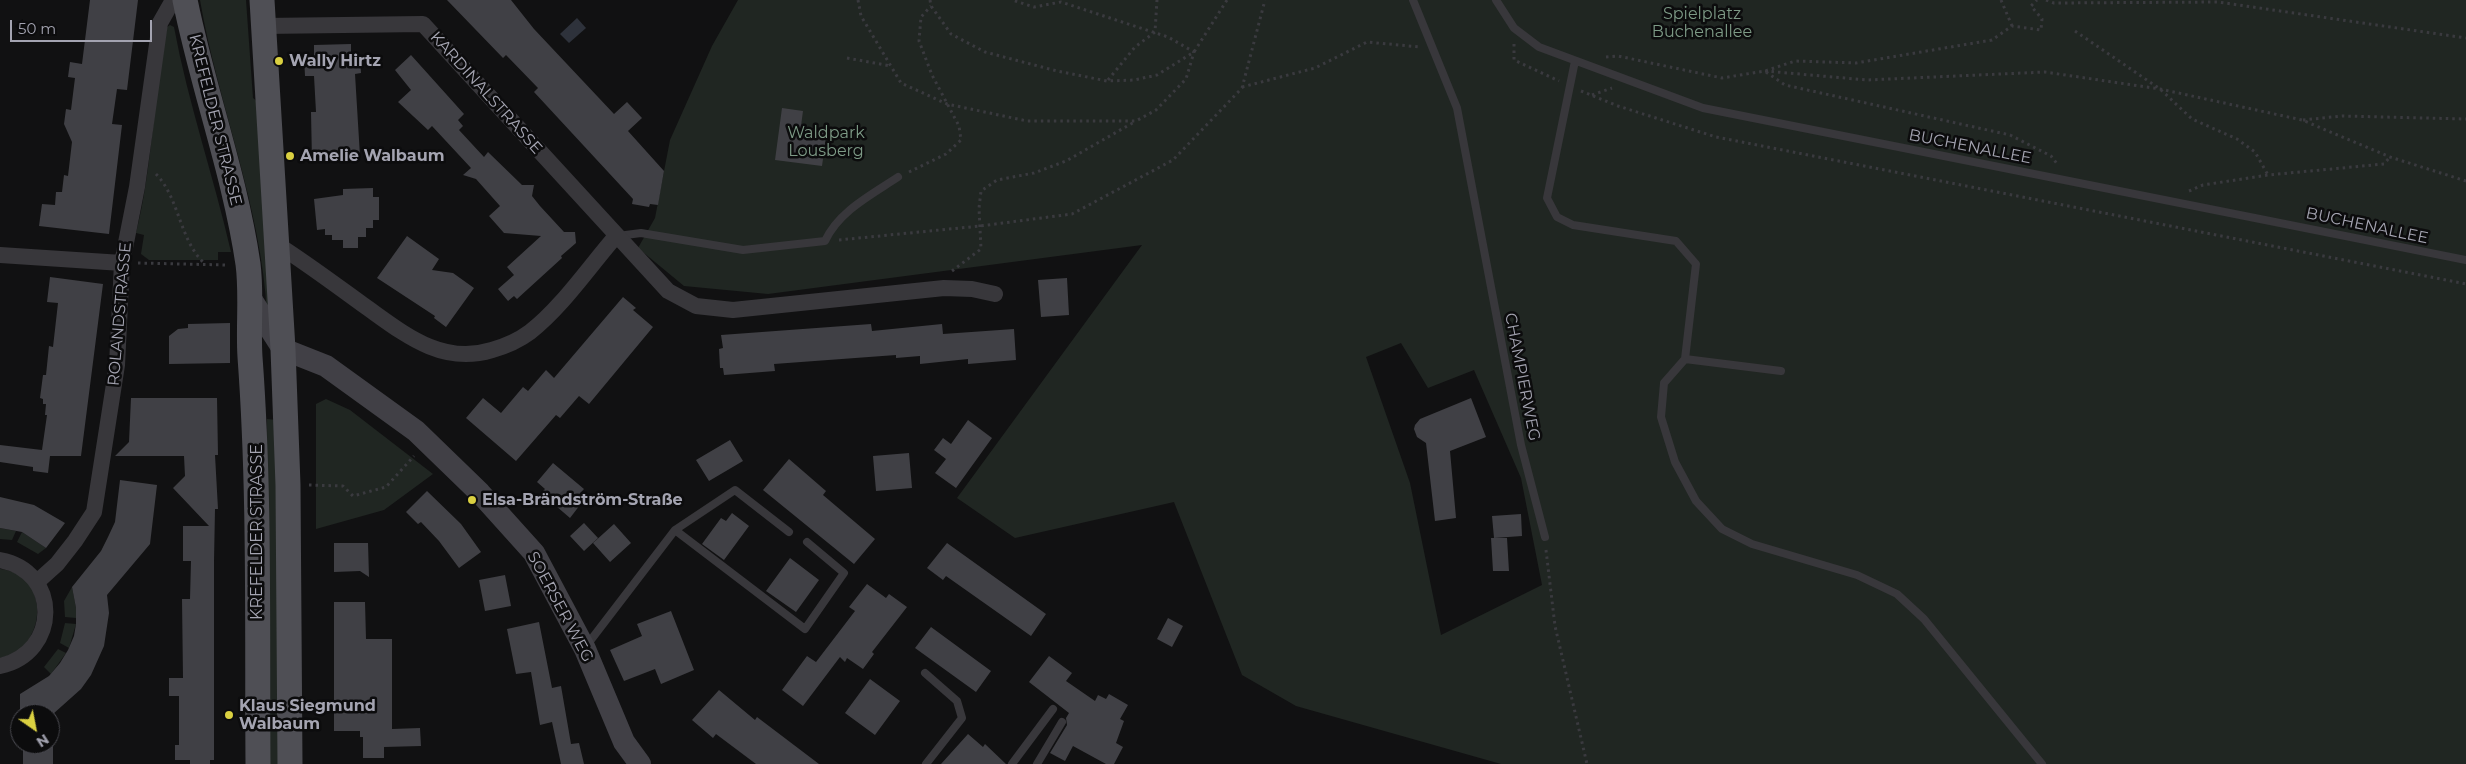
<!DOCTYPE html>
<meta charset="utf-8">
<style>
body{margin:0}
#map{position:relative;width:2466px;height:764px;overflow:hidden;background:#111112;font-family:Montserrat,sans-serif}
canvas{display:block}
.north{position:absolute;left:10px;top:704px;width:50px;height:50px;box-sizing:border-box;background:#0c0c0d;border:1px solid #49494f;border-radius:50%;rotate:147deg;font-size:14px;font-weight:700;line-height:20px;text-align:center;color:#a4a4b1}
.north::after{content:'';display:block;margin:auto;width:18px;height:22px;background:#dad041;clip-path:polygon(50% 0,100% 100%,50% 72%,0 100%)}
.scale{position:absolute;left:10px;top:20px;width:142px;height:22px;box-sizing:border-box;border:2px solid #a4a4b1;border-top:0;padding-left:6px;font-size:15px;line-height:18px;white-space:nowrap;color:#a4a4b1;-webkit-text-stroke:4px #0c0c0d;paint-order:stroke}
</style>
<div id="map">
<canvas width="2466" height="764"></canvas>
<div class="north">N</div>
<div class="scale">50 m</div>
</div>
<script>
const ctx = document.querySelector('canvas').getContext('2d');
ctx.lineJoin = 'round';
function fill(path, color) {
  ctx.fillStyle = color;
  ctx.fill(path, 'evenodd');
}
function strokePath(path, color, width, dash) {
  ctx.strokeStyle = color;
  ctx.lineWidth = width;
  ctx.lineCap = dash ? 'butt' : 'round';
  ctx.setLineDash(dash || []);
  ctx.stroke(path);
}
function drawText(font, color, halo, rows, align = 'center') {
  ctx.font = font + ' Montserrat,sans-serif';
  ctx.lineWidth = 5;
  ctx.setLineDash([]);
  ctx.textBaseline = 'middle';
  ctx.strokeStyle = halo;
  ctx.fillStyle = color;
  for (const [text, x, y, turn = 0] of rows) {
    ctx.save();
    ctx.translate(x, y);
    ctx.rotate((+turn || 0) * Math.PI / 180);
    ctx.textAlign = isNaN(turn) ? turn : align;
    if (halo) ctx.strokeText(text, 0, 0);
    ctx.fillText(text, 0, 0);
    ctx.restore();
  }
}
fill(new Path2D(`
 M200 0H246L253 98 258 102 271 313H267C261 205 218 105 200 0Z
 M738 0H2466V764H1501L1296 706 1242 675 1174 502 1015 538 957 498 1142 245 768 294 684 286 638 248 655 218 670 140 712 46ZM1401 343 1428 388 1474 370 1521 478 1542 585 1441 635 1410 483 1366 357Z
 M170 25 174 27C188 103 214 177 231 252H218V260H149L141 254 144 235 136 233C153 166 153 95 167 27Z
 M326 399 350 410 433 474 384 510 316 529V404Z
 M267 419 277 420 281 764H268Z
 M0 528 16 531 12 540 0 539Z
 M22 532 46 548 38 554 17 542Z
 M0 569C42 573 48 623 21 649 17 654 6 656 0 658Z
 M72 587 76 608V618L65 617 64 601Z
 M65 623 76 624 69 648 60 643Z
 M58 649 66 653 51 674 44 667Z`), '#202622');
fill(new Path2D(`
 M577 18 586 28 569 43 560 34Z`), '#2e323b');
fill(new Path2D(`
 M90 0H138L127 90 117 89 112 124 122 125 109 234 39 226 42 204 55 205 56 192H62L64 175 68 176 72 142 64 124 66 109 71 110 75 78 68 77 70 62 82 64Z
 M447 0H511L534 29 614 114 627 102 642 118 628 131 664 171 658 205 650 204 649 207 632 204 633 199 534 92 538 88 506 55 503 58Z
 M351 44V56H360L361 73 355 74 360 156 345 157 341 160 312 161 311 112H316L314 76H305L304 56H314V45Z
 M411 55 464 114 458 120 463 126 459 130 484 157 488 152 522 185H534L532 196 540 206 564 232H575L576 243 561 256 562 258 517 299 514 296 508 301 498 289 514 275 507 267 541 236 504 233 489 216 500 206 476 179 463 175 471 168 432 126 428 130 398 102 411 90 395 70Z
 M782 108 803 111 801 126 827 130 822 166 775 160Z
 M373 188V197H379V220H373V228H366V237H358V248H343V240H332V235H325V229L317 230 314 199 343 195V189Z
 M407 236 439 259 432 270 453 273 474 288 446 327 434 318 435 316 377 278Z
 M50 277 103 284 81 456H50L48 473 33 471V467L0 462V445L42 450 47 415H45L46 404H43V399L40 398 43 375H46L49 346 53 347 58 303 47 302Z
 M1067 278 1069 315 1041 317 1038 280Z
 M623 297 636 308 633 310 653 327 589 404 579 396 560 418 556 415 516 461 466 418 483 398 501 413 523 387 528 391 546 370 554 378Z
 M230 323V363L169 364V336L178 329 188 328V324Z
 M871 324 872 331 942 324 943 334 1014 329 1016 360 968 364V359L920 364V356L896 358V355L774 364 775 371 724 375 723 368H720L719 349 723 348 721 335Z
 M131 398H217L218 455H215L218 509H215L214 561V760H210V764H190V760H175V745H179V696H169V678H183L182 599H190L191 561H183V526H209L173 488 185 476 184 456H115L129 442Z
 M1471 398 1486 437 1450 451 1456 518 1435 521 1426 443 1417 437 1414 429 1415 425 1420 419Z
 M968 420 992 438 956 488 935 473 946 459 934 450 943 438 951 444Z
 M730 440 743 461 709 481 696 460Z
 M909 453 912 488 876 491 873 456Z
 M789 459 826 491 823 495 875 539 854 564 763 490Z
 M553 463 584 489 574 500 580 505 570 518 556 506 557 505 550 499 551 497 543 491 545 489 537 482Z
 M120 480 157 485 150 544 107 595 109 613 104 646 91 675 81 689 53 714H20V694L49 676 60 663 68 650 74 636 76 624V608L72 587 101 551 108 537 115 522Z
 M427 491 461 524 481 552 459 568 439 541 421 522 418 524 406 512Z
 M0 497 34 505 65 523 46 548 22 532 0 528Z
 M732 513 749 526 724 560 702 544 721 518 726 521Z
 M1521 514 1522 536 1494 538 1492 516Z
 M584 523 598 538 584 551 570 536Z
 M614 524 631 543 610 562 593 543Z
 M1491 538H1507L1509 571H1493Z
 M334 543H368L369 577 360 571 334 572Z
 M947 543 1046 614 1031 636 946 576 943 580 927 568Z
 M790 558 819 580 796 612 766 591Z
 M505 575 511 606 485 611 479 580Z
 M867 584 886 598 889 594 907 607 872 652 874 654 863 669 847 658 845 662 840 657 803 706 782 690 807 656 816 662 855 611 849 607Z
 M334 602H365L366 639H392V729L420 728 421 746 384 747V758H363V737H360V731H334Z
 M671 611 694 670 661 684 655 669 624 681 610 650 642 636 637 624Z
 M1168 618 1183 626 1172 647 1157 639Z
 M539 622 552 688 561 686 571 744 579 743 584 764H561L552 722 540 725 531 672 516 674 507 629Z
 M931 627 991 671 976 692 915 648Z
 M1049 656 1072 673 1066 681 1095 701 1098 695 1106 699 1109 694 1128 705 1120 719 1124 721 1116 743 1123 747 1114 764H1106L1073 746 1065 761 1050 753 1067 725 1066 718 1069 713 1029 682Z
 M870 679 900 701 875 735 845 713Z
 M719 690 755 720 757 717 819 764H756L716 734 713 738 692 720Z
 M968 734 983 747 985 744 1006 764H941Z
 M23 744H53V764H23Z`), '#404045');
strokePath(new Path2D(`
 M858 0 861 16 901 83 947 104 1027 121H1136L1156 110 1186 79 1194 52 1168 37 1061 2 1034 7 1012 0
 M930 0 931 6 951 34 985 52 1057 71 1107 81 1134 80 1157 75 1194 52 1227 0
 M2001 0 2012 26
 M2046 0 2054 3 2218 2 2466 38
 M2075 31 2160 89 2192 119 2237 139 2255 152 2268 175
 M1514 44V60L1559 81
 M1606 57 1618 56 1722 78 1765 71 1795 61 1856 63 1992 40 2012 26 2041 30 2042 19 2031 6 2037 0
 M847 58 891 66
 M1765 71 1867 80 2045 72 2160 89 2302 120 2390 157 2466 181
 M1766 72 1785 85 2010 135 2051 156 2058 165
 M1108 80 1135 47 1155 32 1157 0
 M1242 87 1315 68 1367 42 1420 47
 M1581 91 1618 106 1716 137 2466 284
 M1592 95 1612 88
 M2303 120 2342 116 2466 119
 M909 172 946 154 961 140 959 126 932 75 919 41 921 17 931 6
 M156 174C180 199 179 240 205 264
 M2189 191 2203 185 2268 175 2384 164 2390 157
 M839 240 980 226 1072 214 1173 160 1242 88 1265 0
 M138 263 226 265
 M952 271 981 249 979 208 981 191 997 180 1034 173 1066 161 1136 121
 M309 485 343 486 353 496 386 487 414 456
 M1546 550 1555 626 1587 764`), '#3a3a3f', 3, [2.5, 4]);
strokePath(new Path2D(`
 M1413 0 1457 108 1521 445 1545 537
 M1496 0 1514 28 1539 47 1703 108 2466 260
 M1575 61 1547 198 1557 217 1573 225 1676 241 1696 264 1685 359 1664 383 1661 417 1675 462 1696 501 1722 529 1752 544 1857 575 1897 594 1924 619 2042 764
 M618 236 641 233 743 250 825 241C839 211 871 195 898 177
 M1685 359 1781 371
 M675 530 805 629 844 573 807 542
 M587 645 675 530 735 490 789 532
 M925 673 957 701 962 718 926 764
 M1012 764 1053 709
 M1037 764 1062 722`), '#38373b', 8);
strokePath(new Path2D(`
 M263 26 423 24 668 291 696 306 733 310 944 288 972 289 995 294
 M275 243C305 262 333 283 362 304 402 332 440 366 492 350 506 346 518 341 530 332 562 307 589 267 616 236
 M0 255 122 263
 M0 560C61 571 60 653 0 666
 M37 582 57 564 75 541 94 512 117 365 122 263 137 187 160 23 173 0`), '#38373b', 16);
strokePath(new Path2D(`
 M251 299 283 349 326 366 416 431 480 493 534 553 585 649 624 742 640 764`), '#414046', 22);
strokePath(new Path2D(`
 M185 0C203 89 235 175 248 264 252 295 248 326 250 357 260 492 257 628 258 764
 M262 0 283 349 288 485 290 764`), '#4f4f55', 25);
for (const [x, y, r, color] of [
 [279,61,5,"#dad041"],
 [290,156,5,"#dad041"],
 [472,500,5,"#dad041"],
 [229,715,5,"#dad041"]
]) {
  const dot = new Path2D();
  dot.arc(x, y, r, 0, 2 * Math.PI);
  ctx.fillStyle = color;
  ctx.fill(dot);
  strokePath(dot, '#0c0c0d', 2);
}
drawText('16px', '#7d9a86', '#0c0c0d', [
 ["Spielplatz",1702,14],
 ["Buchenallee",1702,32],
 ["Waldpark",826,133],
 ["Lousberg",826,151]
]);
drawText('bold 16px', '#a4a4b1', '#0c0c0d', [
 ["Wally Hirtz",289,61],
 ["Amelie Walbaum",300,156],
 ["Elsa-Brändström-Straße",482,500],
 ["Klaus Siegmund",239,706],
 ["Walbaum",239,724]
], 'left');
drawText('16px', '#a4a4b1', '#0c0c0d', [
 ["KARDINALSTRASSE",486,93,48],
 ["KREFELDER STRASSE",215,120,76],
 ["BUCHENALLEE",1970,147,11],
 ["BUCHENALLEE",2367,226,12],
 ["ROLANDSTRASSE",120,314,-85],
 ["CHAMPIERWEG",1522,377,79],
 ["KREFELDER STRASSE",257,532,-90],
 ["SOERSER WEG",560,607,62]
]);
</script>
